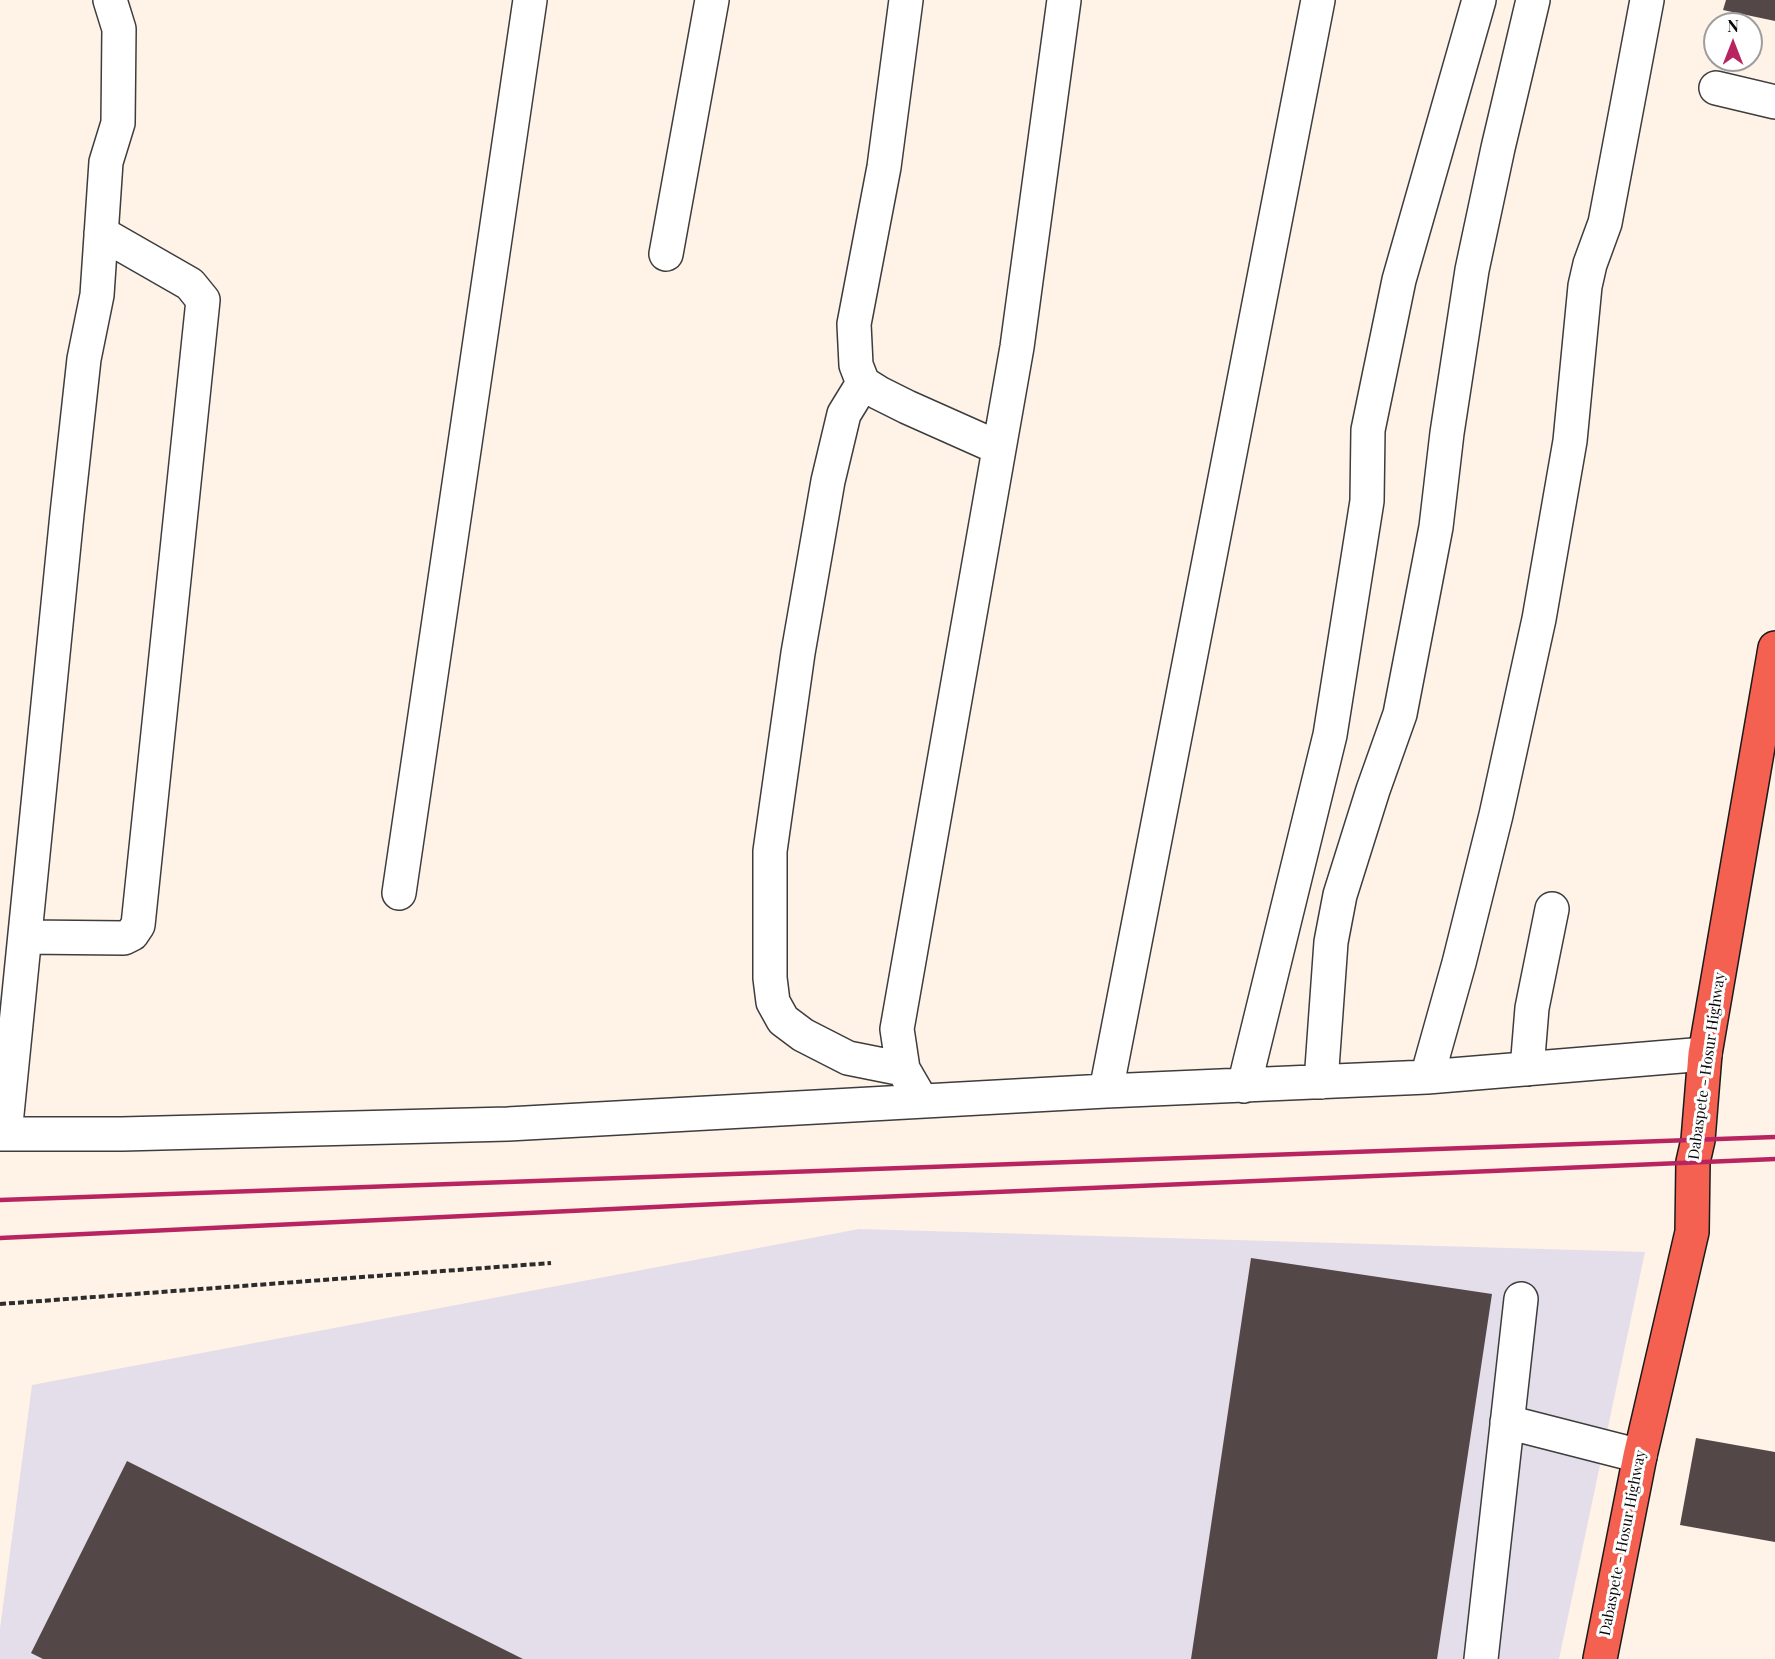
<!DOCTYPE html>
<style>
body{margin:0}
#map{position:relative;width:1775px;height:1659px;overflow:hidden;background:#fff2e7;font-family:"Playfair Display",serif}
canvas{display:block}
.north{position:absolute;left:1703px;top:12px;width:60px;height:60px;box-sizing:border-box;background:#fff;border:2px solid #9d9d9d;border-radius:50%;rotate:0deg;font-size:16px;font-weight:700;line-height:24px;text-align:center;color:#0a0a0a}
.north::after{content:'';display:block;margin:auto;width:21px;height:27px;background:#b82460;clip-path:polygon(50% 0,100% 100%,50% 72%,0 100%)}
</style>
<div id="map">
<canvas width="1775" height="1659"></canvas>
<div class="north">N</div>
</div>
<script>
const ctx = document.querySelector('canvas').getContext('2d');
ctx.lineJoin = 'round';
function fill(path, color) {
  ctx.fillStyle = color;
  ctx.fill(path, 'evenodd');
}
function strokePath(path, color, width, dash) {
  ctx.strokeStyle = color;
  ctx.lineWidth = width;
  ctx.lineCap = dash ? 'butt' : 'round';
  ctx.setLineDash(dash || []);
  ctx.stroke(path);
}
function drawText(font, color, halo, rows, align = 'center') {
  ctx.font = font + ' "Playfair Display",serif';
  ctx.lineWidth = 6;
  ctx.setLineDash([]);
  ctx.textBaseline = 'middle';
  ctx.strokeStyle = halo;
  ctx.fillStyle = color;
  for (const [text, x, y, turn = 0] of rows) {
    ctx.save();
    ctx.translate(x, y);
    ctx.rotate((+turn || 0) * Math.PI / 180);
    ctx.textAlign = isNaN(turn) ? turn : align;
    if (halo) ctx.strokeText(text, 0, 0);
    ctx.fillText(text, 0, 0);
    ctx.restore();
  }
}
fill(new Path2D(`
 M859 1229 1645 1252 1559 1659H0V1629L32 1385Z`), '#e4deea');
fill(new Path2D(`
 M1726 0H1775V21L1723 10Z
 M1251 1258 1492 1294 1437 1659H1191Z
 M1696 1438 1775 1452V1542L1680 1525Z
 M127 1461 523 1659H43L31 1653Z`), '#534747');
const minor = new Path2D(`
 M906 0 884 167 854 324 856 365 863 383 879 393 907 407 999 448
 M1716 88 1775 102
 M666 254 712 0
 M863 383 844 414 828 481 798 653 770 851V978L773 1002 783 1020 803 1035 848 1058 903 1069
 M399 893 530 0
 M25 937 124 938 132 934 138 925 203 300 190 284 101 233
 M1527 1069 1532 1008 1552 909
 M1427 1077 1459 963 1496 815 1539 619 1570 441 1585 286 1590 264 1605 223 1647 0
 M1321 1082 1331 942 1340 895 1373 790 1400 714 1436 527 1447 433 1472 270 1498 148 1533 0
 M1244 1086 1330 735 1367 501 1368 430 1399 280 1479 0
 M1106 1091 1318 0
 M921 1100 903 1069 897 1029 1017 347 1064 0
 M0 1134H122L508 1124 1106 1091 1427 1077 1705 1054
 M5 1134 67 514 84 359 97 295 106 162 118 123 119 29 110 0
 M1507 1422 1640 1456
 M1481 1659 1521 1299`);
const highway = new Path2D(`
 M1600 1659 1640 1456 1692 1232 1693 1162 1698 1140 1705 1054 1775 648`);
strokePath(minor, '#3d3d3d', 36);
strokePath(highway, '#1b1b1b', 36);
strokePath(new Path2D(`
 M0 1304 551 1263`), '#2c2c2c', 4, [6, 3]);
strokePath(minor, '#fff', 33);
strokePath(highway, '#f46150', 33);
strokePath(new Path2D(`
 M0 1200 1775 1137
 M0 1238 760 1202 1775 1159`), '#b82460', 4.5);
drawText('15px', '#0a0a0a', '#fff', [
 ["Dabaspete - Hosur Highway",1707,1066,-82],
 ["Dabaspete - Hosur Highway",1623,1543,-79]
]);
</script>
